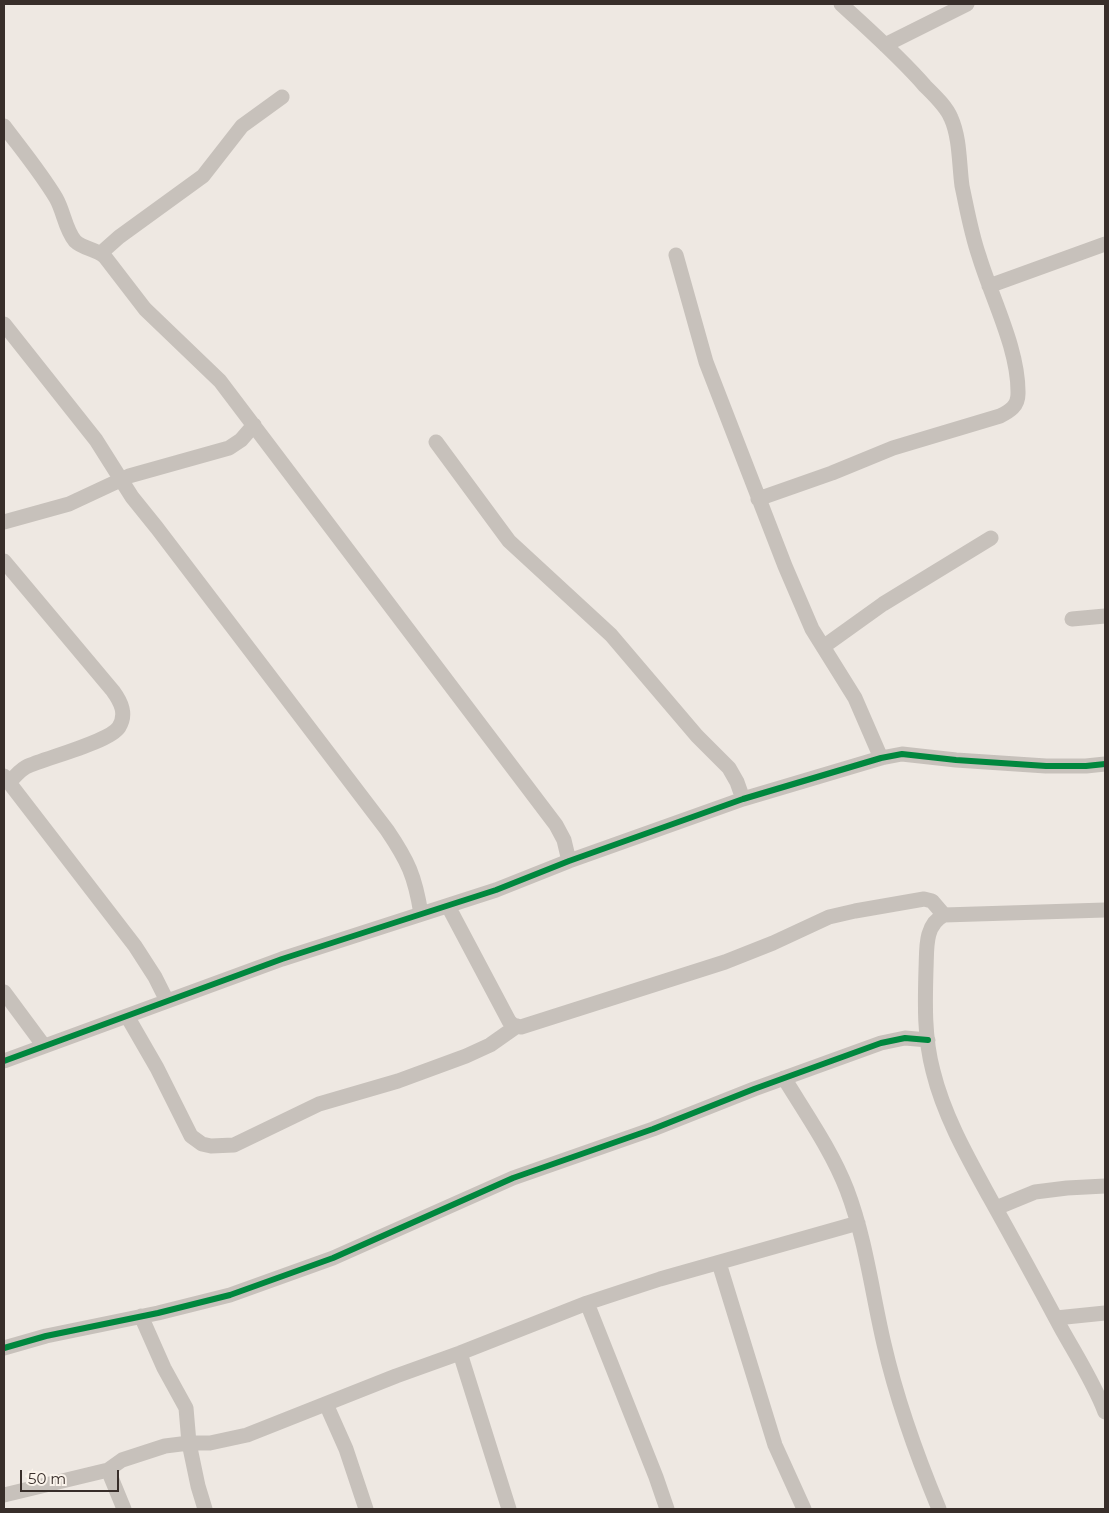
<!DOCTYPE html>
<style>
body{margin:0}
#map{position:relative;width:1109px;height:1513px;overflow:hidden;background:#eee8e2;font-family:Montserrat,sans-serif}
canvas{display:block}
.frame{position:absolute;inset:0;border:5px solid #382e2a;pointer-events:none}
.scale{position:absolute;left:20px;top:1470px;width:99px;height:22px;box-sizing:border-box;border:2px solid #382e2a;border-top:0;padding-left:6px;font-size:15px;line-height:18px;white-space:nowrap;color:#382e2a;-webkit-text-stroke:4px #faf3eb;paint-order:stroke}
</style>
<div id="map">
<canvas width="1109" height="1513"></canvas>
<div class="frame"></div>
<div class="scale">50 m</div>
</div>
<script>
const ctx = document.querySelector('canvas').getContext('2d');
ctx.lineJoin = 'round';
function strokePath(path, color, width, dash) {
  ctx.strokeStyle = color;
  ctx.lineWidth = width;
  ctx.lineCap = dash ? 'butt' : 'round';
  ctx.setLineDash(dash || []);
  ctx.stroke(path);
}
strokePath(new Path2D(`
 M885 45 967 4
 M4 126C22 150 41 173 56 198 64 212 65 229 75 241 83 249 97 249 105 257L145 309 220 381 556 825 564 840 569 861
 M101 253 119 237 203 176 242 126 282 97
 M676 255 706 362 785 566 812 629 855 698 881 758
 M989 286 1105 244
 M4 324 96 440 132 497 157 528 387 830C408 861 415 876 421 914
 M436 442 509 541 611 635 697 736 729 768 737 782 743 799
 M758 499 832 473 893 448 1000 416C1010 411 1018 406 1018 394 1019 350 992 299 979 256 971 233 967 209 962 186 959 164 960 138 951 118 946 106 934 95 925 86 899 56 869 30 841 4
 M4 522 69 504 129 476 229 448 241 440 254 425
 M4 561 113 691C121 702 127 714 119 727 110 742 45 758 26 767 19 771 14 777 9 783
 M1072 619 1105 616
 M823 647 883 604 991 538
 M4 776 135 946 155 977 167 1001
 M448 906 509 1021 513 1025 521 1027 725 962 773 943 829 917 855 911 924 899 932 901 944 915
 M1105 910 944 915C924 925 927 950 926 969 925 1003 924 1037 933 1071 944 1116 968 1158 990 1198 1014 1241 1038 1285 1061 1328 1076 1355 1094 1383 1105 1412
 M4 992 44 1046
 M127 1016 157 1068 191 1136 202 1144 211 1146 234 1145 319 1104 398 1081 466 1056 490 1045 517 1026
 M4 1061 282 959 496 890 569 861 743 799 881 758 902 754 956 760 1046 766H1086L1105 764
 M784 1078C806 1114 832 1151 847 1190 866 1240 872 1293 884 1344 897 1401 917 1456 939 1509
 M996 1208 1035 1192 1067 1188 1105 1186
 M719 1263 775 1445 804 1509
 M587 1303 656 1477 667 1509
 M141 1316 164 1368 186 1408 189 1443 198 1486 205 1509
 M1056 1318 1105 1313
 M4 1348 46 1336 158 1313 230 1295 333 1258 513 1178 653 1129 754 1089 881 1043 905 1038 928 1040
 M460 1353 509 1509
 M326 1404 346 1449 366 1509
 M108 1470 124 1509
 M4 1495 108 1470 122 1460 165 1446 189 1443H210L247 1435 396 1376 460 1353 587 1303 660 1279 858 1223`), '#c7c1bb', 15);
strokePath(new Path2D(`
 M4 1061 282 959 496 890 569 861 743 799 881 758 902 754 956 760 1046 766H1086L1105 764
 M4 1348 46 1336 158 1313 230 1295 333 1258 513 1178 653 1129 754 1089 881 1043 905 1038 928 1040`), '#00873e', 6);
</script>
